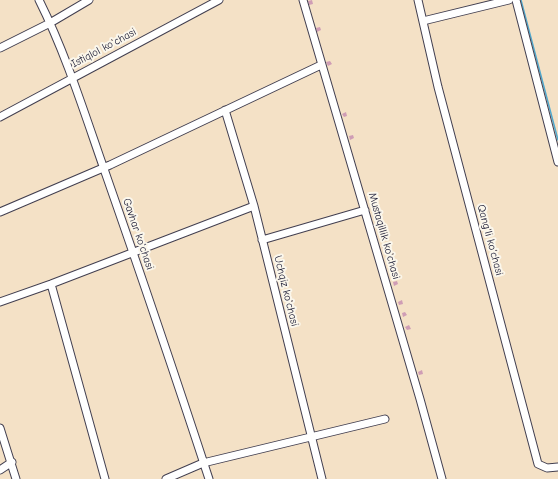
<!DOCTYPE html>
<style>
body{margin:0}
canvas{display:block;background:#f4e1c6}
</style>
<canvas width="558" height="479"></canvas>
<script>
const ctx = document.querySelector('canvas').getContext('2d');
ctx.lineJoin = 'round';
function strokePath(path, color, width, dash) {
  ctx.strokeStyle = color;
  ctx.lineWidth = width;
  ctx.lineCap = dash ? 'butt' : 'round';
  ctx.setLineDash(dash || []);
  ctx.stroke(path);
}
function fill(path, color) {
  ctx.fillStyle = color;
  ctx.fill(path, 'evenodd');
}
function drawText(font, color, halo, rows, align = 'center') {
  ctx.font = font + ' "Comic Neue",sans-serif';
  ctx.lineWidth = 4;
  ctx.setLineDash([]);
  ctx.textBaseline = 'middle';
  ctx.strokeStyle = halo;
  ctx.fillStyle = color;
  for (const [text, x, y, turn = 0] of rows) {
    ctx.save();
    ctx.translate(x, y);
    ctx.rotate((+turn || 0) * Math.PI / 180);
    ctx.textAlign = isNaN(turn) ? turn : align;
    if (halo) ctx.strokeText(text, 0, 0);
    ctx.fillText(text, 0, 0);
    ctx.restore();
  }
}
strokePath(new Path2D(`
 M521 0 558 140`), '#51a9ce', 1.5);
fill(new Path2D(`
 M312 0 313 4 309 5 308 1Z
 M320 27 321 30 317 32 316 28Z
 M330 61 332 64 328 66 326 62Z
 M346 112 347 116 344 117 342 114Z
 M353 135 354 138 350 140 349 136Z
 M377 212 378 216 374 217 373 214Z
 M381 228 383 231 379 232 377 229Z
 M386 244 387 247 383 249 382 245Z
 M392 265 393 269 389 270 388 267Z
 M397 281 398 284 394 286 393 282Z
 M402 300 403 304 399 305 398 302Z
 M405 312 407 315 403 317 402 313Z
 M409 325 411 329 407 330 405 327Z
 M422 370 423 374 419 375 418 372Z`), '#cf9db5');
const minor = new Path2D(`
 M39 0C66 54 84 112 104 169 140 272 175 375 209 479
 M303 0 420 399 442 479
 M418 0 438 87 538 464 547 468 558 467
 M516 0 558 162
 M423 21 509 0
 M0 48 50 23 89 0
 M225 110 254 206 322 479
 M0 117 219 0
 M0 212 110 165 321 65
 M262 240 365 210
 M51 284 105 479
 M0 302 51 284 254 206
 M0 428 16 479
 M0 470 12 462
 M166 479 203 463 385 419`);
strokePath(minor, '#423f50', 9);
strokePath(minor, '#fff', 7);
drawText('11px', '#22223b', '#fbf7ec', [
 ["Istiqlol ko'chasi",104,48,-28],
 ["Gavhar ko'chasi",138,234,71],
 ["Mustaqillik ko'chasi",384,236,74],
 ["Qang'li ko'chasi",490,240,75],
 ["Uchqiz ko'chasi",286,291,76]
]);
</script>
